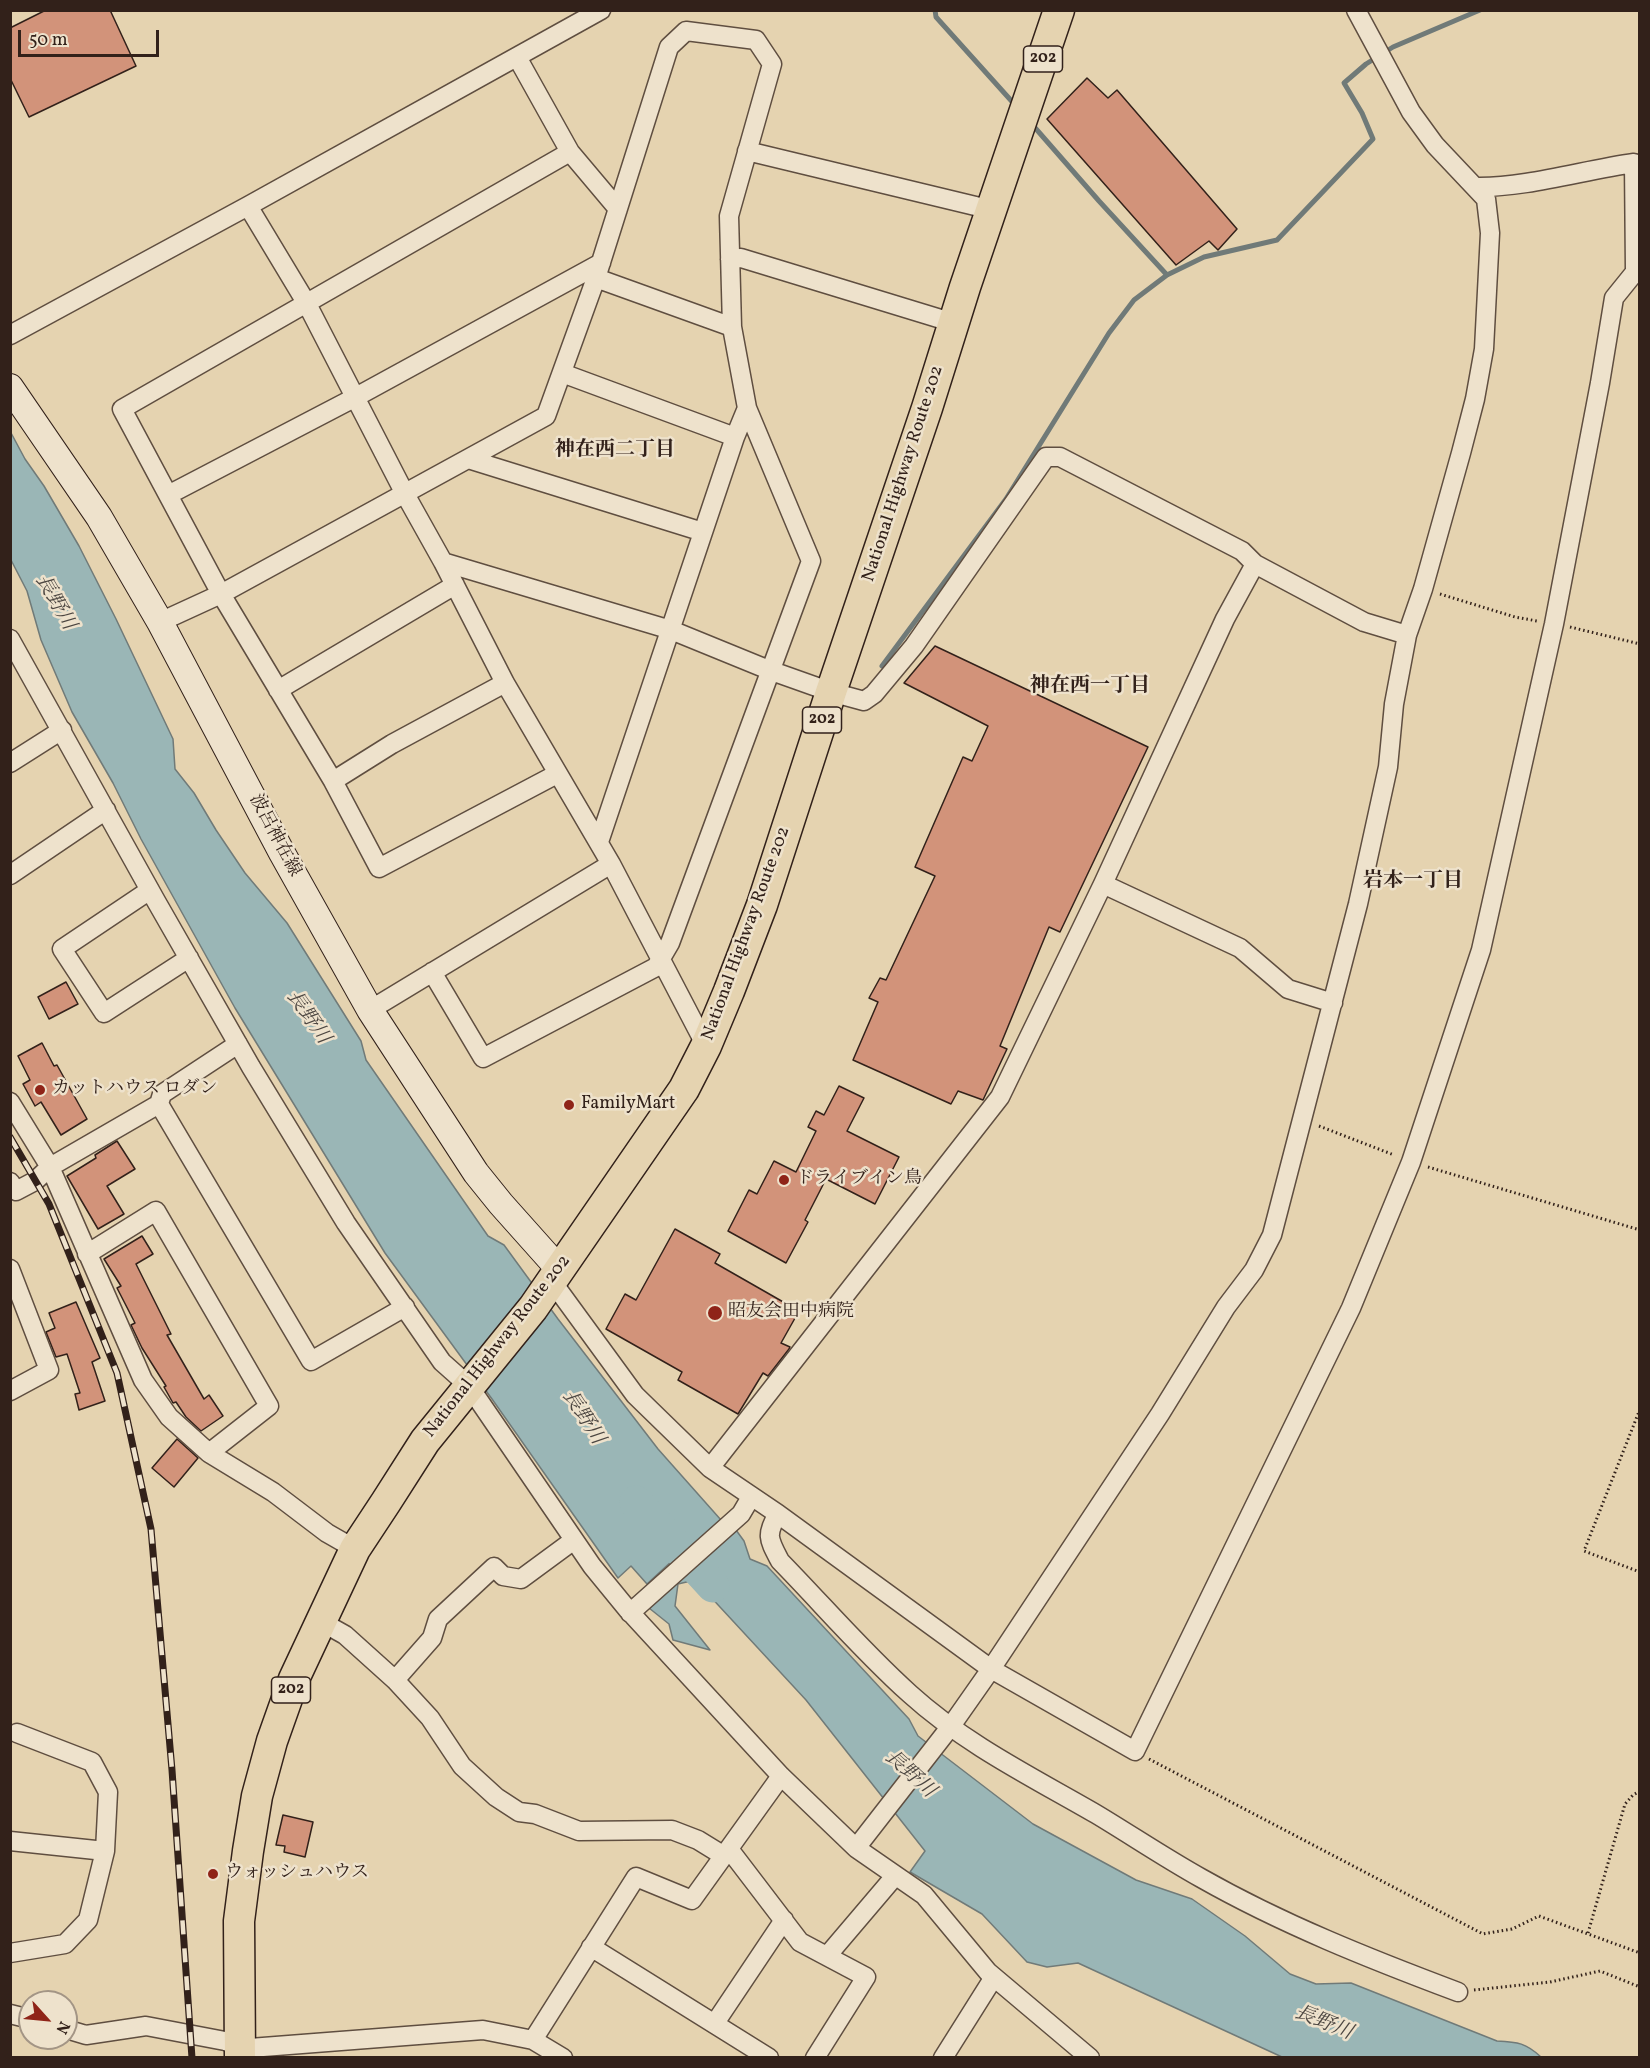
<!DOCTYPE html>
<meta charset="utf-8">
<style>
body{margin:0}
#map{position:relative;width:1650px;height:2068px;overflow:hidden;background:#e5d3b0;font-family:Vollkorn,serif}
canvas{display:block}
.frame{position:absolute;inset:0;border:12px solid #32211a;pointer-events:none}
.north{position:absolute;left:18px;top:1990px;width:60px;height:60px;box-sizing:border-box;background:#eee2cc;border:2px solid #a39585;border-radius:50%;rotate:117deg;font-size:16px;font-weight:700;line-height:24px;text-align:center;color:#32211a}
.north::after{content:'';display:block;margin:auto;width:21px;height:27px;background:#8f2418;clip-path:polygon(50% 0,100% 100%,50% 72%,0 100%)}
.scale{position:absolute;left:18px;top:30px;width:141px;height:27px;box-sizing:border-box;border:3px solid #32211a;border-top:0;padding-left:8px;font-size:18px;line-height:21px;white-space:nowrap;color:#32211a;-webkit-text-stroke:4px #eee2cc;paint-order:stroke}
</style>
<div id="map">
<canvas width="1650" height="2068"></canvas>
<div class="frame"></div>
<div class="north">N</div>
<div class="scale">50 m</div>
</div>
<script>
const ctx = document.querySelector('canvas').getContext('2d');
ctx.lineJoin = 'round';
function fill(path, color) {
  ctx.fillStyle = color;
  ctx.fill(path, 'evenodd');
}
function strokePath(path, color, width, dash) {
  ctx.strokeStyle = color;
  ctx.lineWidth = width;
  ctx.lineCap = dash ? 'butt' : 'round';
  ctx.setLineDash(dash || []);
  ctx.stroke(path);
}
function drawText(font, color, halo, rows, align = 'center') {
  ctx.font = font + ' Vollkorn,"Noto Serif JP",serif';
  ctx.lineWidth = 5;
  ctx.setLineDash([]);
  ctx.textBaseline = 'middle';
  ctx.strokeStyle = halo;
  ctx.fillStyle = color;
  for (const [text, x, y, turn = 0] of rows) {
    ctx.save();
    ctx.translate(x, y);
    ctx.rotate((+turn || 0) * Math.PI / 180);
    ctx.textAlign = isNaN(turn) ? turn : align;
    if (halo) ctx.strokeText(text, 0, 0);
    ctx.fillText(text, 0, 0);
    ctx.restore();
  }
}
const water = new Path2D(`
 M10 431 25 459 44 486 79 546 116 619 173 739 175 769 194 793 216 830 245 873 287 923 361 1041 366 1060 488 1236 504 1245 558 1319 658 1449 721 1520 694 1544 677 1526 659 1542 673 1560 647 1584 631 1566 618 1578 492 1399 385 1253 235 1008 141 839 113 783 72 712 41 640 27 591 11 560Z
 M736 1530 744 1541 750 1559 767 1566 909 1719 918 1736 1033 1824 1136 1880 1192 1899 1245 1936 1290 1974 1316 1984 1351 1983 1497 2041C1518 2042 1526 2043 1541 2057H1282L1078 1963 1047 1967 1027 1962 982 1914 910 1872 925 1851 806 1700 695 1580 678 1584 675 1606 710 1650 673 1640 669 1624 649 1608Z`);
fill(water, '#9ab6b6');
strokePath(water, '#707a78', 1.5);
strokePath(new Path2D(`
 M935 10 936 17 1016 106
 M1030 122 1099 201 1167 275
 M882 666 1006 499 1109 333 1134 300 1167 275 1204 257 1277 240 1373 139 1362 113 1344 83 1366 64 1393 47 1480 10`), '#707a78', 5);
strokePath(new Path2D(`
 M636 1502 713 1586`), '#9ab6b6', 33);
const building = new Path2D(`
 M46 10H110L136 66 29 117 10 78V28Z
 M1087 78 1108 98 1117 90 1237 229 1218 250 1209 241 1176 265 1047 119Z
 M935 646 1148 747 1060 932 1049 927 1000 1046 1007 1049 983 1100 958 1091 951 1104 853 1060 878 1002 869 998 880 978 886 980 935 876 915 867 963 757 972 761 988 726 904 683Z
 M66 982 78 1004 49 1019 38 997Z
 M42 1043 54 1066 57 1065 87 1119 61 1135 41 1102 35 1106 23 1084 30 1080 18 1056Z
 M839 1086 864 1098 847 1131 899 1157 875 1204 826 1179 805 1220 808 1222 786 1263 728 1231 749 1190 757 1194 774 1161 796 1172 816 1131 808 1127 816 1111 824 1115Z
 M117 1141 135 1169 107 1186 124 1214 98 1229 67 1176 96 1158 95 1155Z
 M675 1229 720 1254 715 1263 799 1311 781 1343 790 1347 789 1349 768 1376 763 1373 738 1414 678 1380 682 1372 606 1329 625 1294 636 1300Z
 M142 1236 153 1254 136 1264 171 1334 167 1335 204 1399 209 1395 223 1416 201 1431 186 1417 176 1402 173 1403 164 1387 166 1386 142 1348 131 1325 135 1323 117 1288 121 1286 104 1259Z
 M76 1302 100 1358 92 1362 105 1401 79 1410 75 1394 80 1393 67 1354 56 1357 46 1332 55 1328 49 1313Z
 M177 1439 198 1458 174 1487 152 1468Z
 M283 1815 313 1822 305 1857 284 1852 285 1846 276 1845Z`);
fill(building, '#d2937a');
strokePath(building, '#32211a', 1.5);
const minor = new Path2D(`
 M517 57 570 152 618 209
 M747 151 992 210
 M248 206 307 304 405 494 443 562 671 630 769 670 831 692 864 701 874 694 914 646 1046 457H1060L1242 551 1255 564
 M730 259 741 258 954 323
 M596 278 732 327
 M10 335 248 206 601 10
 M562 373 735 437
 M468 459 703 532
 M168 495 354 398 601 263
 M443 562 505 683 611 864 706 1046
 M160 622 221 594 546 416 596 278 669 47 686 31 756 40 772 64 729 216 732 327 747 408 811 561 670 943 656 967 483 1058 432 972
 M10 639 156 901 251 1067 346 1223 442 1362 469 1386 592 1566 628 1610 781 1776 856 1848 924 1895 988 1972 1090 2058
 M278 690 455 585
 M10 763 62 730
 M557 774 379 868 333 781 221 594 122 409 570 152
 M333 781 392 744 505 683
 M599 842 735 437 747 408
 M10 875 106 810
 M1103 884 1240 948 1288 989 1333 1003
 M150 890 62 949 104 1013 189 958
 M370 1010 611 864
 M10 1102 50 1167 143 1380 169 1417 209 1453 273 1492 327 1533 355 1549
 M159 1104 311 1361 405 1307
 M10 1182 16 1191 35 1181 50 1167 159 1104 162 1094 238 1044
 M87 1254 156 1211 269 1406 209 1453
 M10 1269 49 1370 10 1391
 M551 1280 635 1395 710 1468 778 1514 991 1669 1135 1751 1351 1308 1411 1162 1481 950 1554 624 1600 383 1614 298 1635 272 1634 163C1584 170 1525 188 1476 187
 M710 1468 1000 1097 1103 884 1225 619 1255 564 1364 622 1407 635
 M778 1514C765 1535 769 1540 780 1561 823 1605 864 1653 910 1694 965 1744 1032 1777 1096 1814 1131 1835 1165 1858 1201 1878 1282 1924 1370 1959 1458 1992
 M630 1613 741 1514 751 1497
 M320 1621 345 1635 395 1680 430 1718 462 1766 496 1797 519 1812 535 1814 579 1831 672 1830 698 1840 724 1856
 M395 1680 432 1638 438 1619 494 1567 503 1576 521 1579 574 1540
 M10 1841 105 1851
 M856 1848 951 1726 991 1669 1160 1414 1226 1307 1254 1270 1272 1235 1358 904 1388 767 1394 704 1407 635 1423 589 1461 453 1475 399 1484 349 1490 233 1486 199 1435 145 1411 112 1356 10
 M729 1849 800 1942 866 1977 815 2058
 M591 1947 769 2058
 M10 1953 65 1944 88 1920 105 1851 108 1792 92 1762 17 1733
 M827 1956 895 1876
 M10 2014 30 2019
 M715 2023 784 1920
 M66 2029 86 2035 146 2026 225 2041 250 2048 483 2030 533 2040 563 2058
 M533 2040 636 1877 692 1900 781 1776
 M943 2058 994 1977`);
const secondary = new Path2D(`
 M10 387 99 517 160 622 282 853 370 1010 476 1173 501 1204 559 1269`);
const trunk = new Path2D(`
 M240 2058 239 1921 248 1851 257 1796 272 1741 294 1679 355 1549 386 1502 425 1441 533 1308 684 1089 706 1046 729 991 762 905 831 692 927 408 965 287 1059 10`);
strokePath(minor, '#5f4e40', 21);
strokePath(secondary, '#32211a', 28);
strokePath(trunk, '#32211a', 33);
strokePath(new Path2D(`
 M1440 594 1515 617 1537 621
 M1570 627 1640 644
 M1319 1126 1394 1155
 M1428 1167 1640 1230
 M1640 1409 1584 1551 1640 1572
 M1149 1759 1483 1934 1512 1929 1539 1916 1640 1953
 M1588 1933 1625 1804 1633 1795 1640 1791
 M1474 1990 1550 1982 1600 1971 1640 1987`), '#32211a', 3, [1.5, 3]);
strokePath(minor, '#eee2cc', 18);
strokePath(secondary, '#eee2cc', 26);
strokePath(trunk, '#e5d3b0', 30);
const rail = new Path2D(`
 M10 1137 49 1204 117 1373 151 1529 172 1770 192 2058`);
strokePath(rail, '#32211a', 7);
strokePath(rail, '#eee2cc', 4.5, [14]);
for (const [x, y, r, color] of [
 [40,1090,6,"#8f2418"],
 [569,1105,6,"#8f2418"],
 [784,1180,6,"#8f2418"],
 [715,1313,8,"#8f2418"],
 [213,1874,6,"#8f2418"]
]) {
  const dot = new Path2D();
  dot.arc(x, y, r, 0, 2 * Math.PI);
  ctx.fillStyle = color;
  ctx.fill(dot);
  strokePath(dot, '#eee2cc', 2);
}
for (const [x, y, w] of [
 [1043,59,39],
 [822,720,39],
 [291,1690,39]
]) {
  const box = new Path2D();
  box.roundRect(x - w / 2, y - 13, w, 26, 4.5);
  ctx.fillStyle = '#eee2cc';
  ctx.fill(box);
  strokePath(box, '#32211a', 1.5);
}
drawText('bold 16px', '#32211a', null, [
 ["202",1043,59],
 ["202",822,720],
 ["202",291,1690]
]);
drawText('18px', '#32211a', '#eee2cc', [
 ["National Highway Route 202",904,474,-72],
 ["波呂神在線",274,836,62],
 ["National Highway Route 202",747,934,-70],
 ["National Highway Route 202",498,1347,-52]
]);
drawText('18px', '#32211a', '#eee2cc', [
 ["カットハウス ロダン",52,1090],
 ["FamilyMart",581,1105],
 ["ドライブイン鳥",796,1180],
 ["昭友会田中病院",728,1313],
 ["ウォッシュハウス",225,1874]
], 'left');
drawText('bold 20px', '#32211a', '#eee2cc', [
 ["神在西二丁目",615,451],
 ["神在西一丁目",1090,687],
 ["岩本一丁目",1413,882]
]);
drawText('italic 20px', '#4c4641', '#eee2cc', [
 ["長野川",54,603,60],
 ["長野川",307,1018,55],
 ["長野川",582,1418,57],
 ["長野川",909,1775,42],
 ["長野川",1323,2024,22]
]);
</script>
